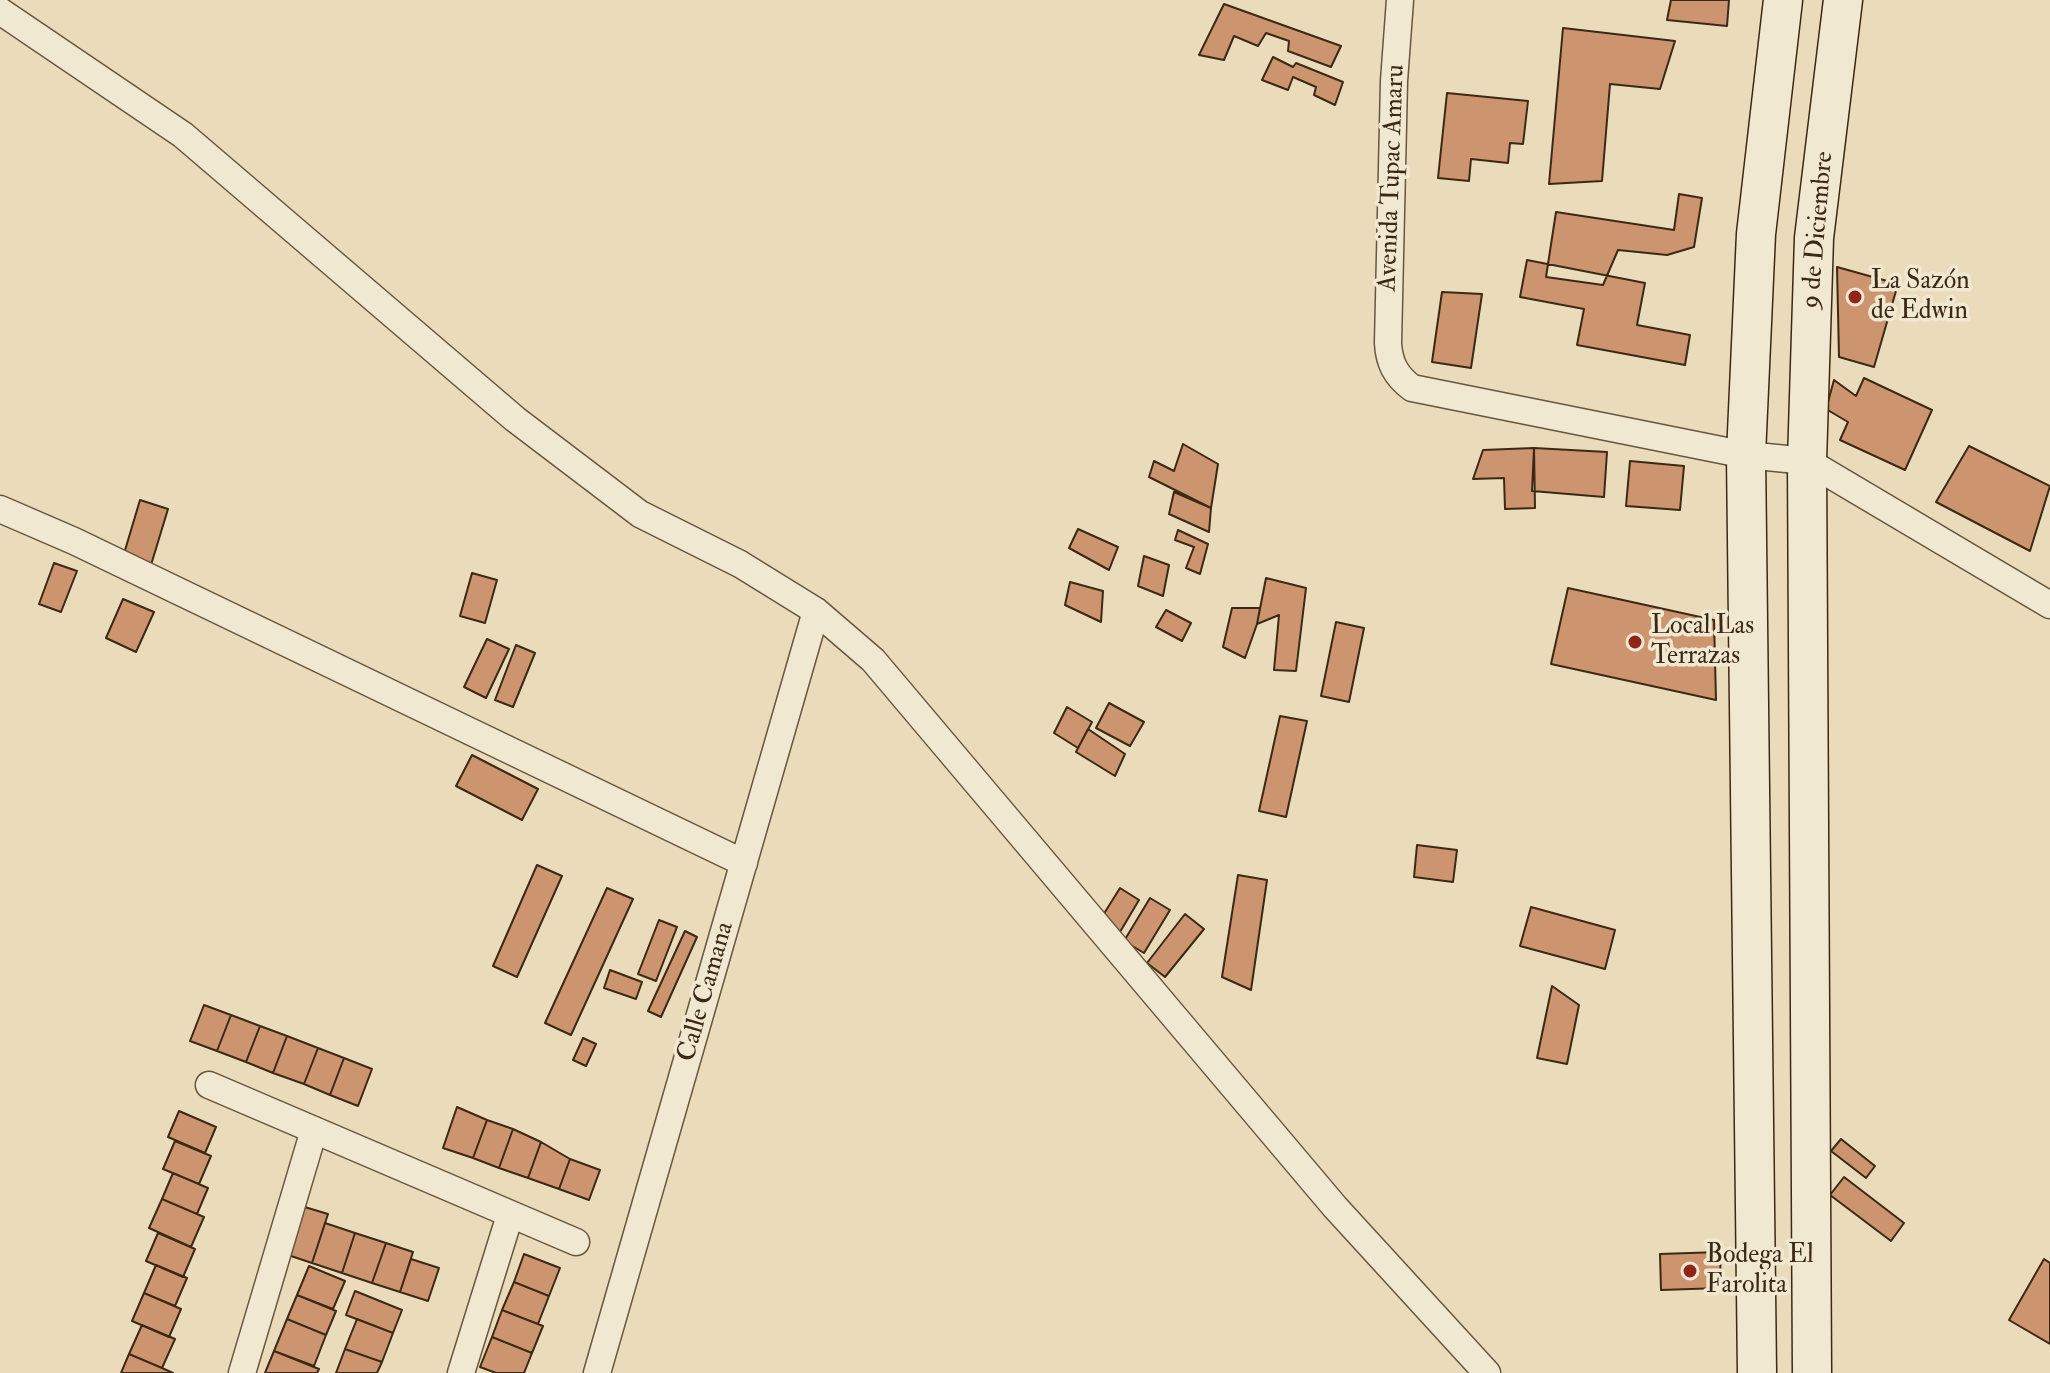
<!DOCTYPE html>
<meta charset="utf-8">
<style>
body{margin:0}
canvas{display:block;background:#eadbba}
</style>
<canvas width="2050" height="1373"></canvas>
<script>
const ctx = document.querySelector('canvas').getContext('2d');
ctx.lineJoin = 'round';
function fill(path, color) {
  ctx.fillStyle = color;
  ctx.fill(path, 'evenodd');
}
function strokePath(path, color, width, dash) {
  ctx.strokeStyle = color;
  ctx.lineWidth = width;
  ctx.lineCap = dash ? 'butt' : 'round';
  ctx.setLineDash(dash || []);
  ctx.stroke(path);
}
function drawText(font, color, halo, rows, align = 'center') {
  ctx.font = font + ' "IM FELL Double Pica",serif';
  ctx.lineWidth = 7;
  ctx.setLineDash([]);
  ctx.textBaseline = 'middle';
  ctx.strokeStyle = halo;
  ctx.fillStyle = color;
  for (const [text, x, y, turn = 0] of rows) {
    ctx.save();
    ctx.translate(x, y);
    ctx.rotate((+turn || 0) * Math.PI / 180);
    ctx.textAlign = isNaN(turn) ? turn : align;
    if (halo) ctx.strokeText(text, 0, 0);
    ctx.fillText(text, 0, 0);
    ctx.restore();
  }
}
const building = new Path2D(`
 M1671 0H1729L1727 26 1667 20Z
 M1224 4 1341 46 1331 67 1288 51 1289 41 1266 33 1258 46 1234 36 1224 60 1199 55Z
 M1563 28 1675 41 1660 89 1610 84 1602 181 1549 184Z
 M1273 57 1293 67 1296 63 1343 82 1335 105 1314 95 1316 87 1293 77 1288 90 1262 80Z
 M1447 93 1528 101 1523 144 1510 143 1508 163 1471 159 1469 181 1438 178Z
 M1679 194 1702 198 1694 247 1667 255 1618 250 1603 285 1546 277 1556 212 1674 230Z
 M1527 260 1645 283 1637 325 1690 335 1685 365 1577 345 1584 309 1520 297Z
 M1837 267 1898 284 1874 367 1839 357Z
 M1442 292 1482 294 1471 368 1432 362Z
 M1864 378 1932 410 1905 470 1840 440 1848 422 1826 409 1834 380 1856 396Z
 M1183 444 1218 464 1211 508 1149 477 1154 461 1174 471Z
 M1969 446 2050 486 2030 551 1936 502Z
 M1534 448 1607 452 1604 497 1532 491Z
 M1534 448 1535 508 1505 509 1504 478 1473 479 1483 450Z
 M1630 461 1684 466 1680 510 1626 506Z
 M1174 492 1211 508 1209 532 1169 514Z
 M140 500 168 509 151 565 123 557Z
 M1078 529 1118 547 1109 570 1069 548Z
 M1178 530 1208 544 1200 574 1186 568 1194 547 1175 540Z
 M1144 556 1169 565 1163 596 1138 586Z
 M54 563 77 571 61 612 39 604Z
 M472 573 497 580 485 623 460 616Z
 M1266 578 1306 588 1296 671 1274 670 1279 615 1257 624Z
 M1070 582 1103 591 1101 622 1065 605Z
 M1568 588 1714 620 1716 700 1551 664Z
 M123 599 154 612 136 652 106 638Z
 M1232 608H1260L1257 624 1245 658 1223 647Z
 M1166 610 1191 623 1182 641 1156 627Z
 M1336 622 1364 628 1349 702 1321 696Z
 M487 639 509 649 486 698 464 687Z
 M516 645 535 653 513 707 495 700Z
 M1109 703 1144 722 1130 746 1096 728Z
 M1067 707 1092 722 1078 748 1054 733Z
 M1280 716 1307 721 1286 817 1259 811Z
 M1088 729 1125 754 1115 776 1076 752Z
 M472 755 538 789 522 820 456 786Z
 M1417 845 1457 850 1453 882 1414 877Z
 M537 865 562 876 517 977 493 966Z
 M1238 875 1267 880 1251 990 1222 977Z
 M607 888 633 899 571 1035 545 1023Z
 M1120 888 1139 900 1120 932 1100 920Z
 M1150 898 1170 910 1144 953 1124 941Z
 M1531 907 1615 930 1605 969 1520 946Z
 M1185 914 1204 929 1165 977 1147 963Z
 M659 920 677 927 656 981 638 974Z
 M685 931 697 937 661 1017 648 1011Z
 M610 970 642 982 636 999 604 988Z
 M1552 986 1579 1005 1567 1064 1537 1058Z
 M204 1005 231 1015 217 1051 190 1041Z
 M231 1015 260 1026 246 1062 217 1051Z
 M260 1026 287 1036 273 1073 246 1062Z
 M287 1036 318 1048 304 1084 273 1073Z
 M583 1038 596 1044 586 1066 573 1060Z
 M318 1048 344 1058 330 1095 304 1084Z
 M344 1058 372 1069 358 1106 330 1095Z
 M457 1107 487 1120 473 1158 443 1148Z
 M179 1111 216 1127 205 1153 168 1137Z
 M487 1120 513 1129 499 1168 473 1158Z
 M513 1129 541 1142 528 1178 499 1168Z
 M1841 1139 1875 1166 1866 1178 1831 1151Z
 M175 1141 211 1156 199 1184 163 1169Z
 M541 1142 570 1159 559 1189 528 1178Z
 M570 1159 600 1170 589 1200 559 1189Z
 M173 1173 208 1188 197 1214 162 1199Z
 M1844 1177 1904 1223 1891 1241 1830 1195Z
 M162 1199 204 1217 191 1247 149 1228Z
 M298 1205 328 1214 312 1263 282 1253Z
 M325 1223 355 1233 342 1273 312 1263Z
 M158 1233 195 1249 183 1277 146 1261Z
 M355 1233 386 1243 372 1283 342 1273Z
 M386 1243 413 1252 400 1292 372 1283Z
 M1720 1252 1721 1288 1661 1290 1660 1254Z
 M524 1254 560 1268 549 1296 514 1282Z
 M411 1259 439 1268 428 1301 400 1292Z
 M2044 1259 2050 1263V1344L2009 1320Z
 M156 1265 187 1278 175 1306 144 1293Z
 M309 1266 345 1281 333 1309 297 1295Z
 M514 1282 549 1296 538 1324 502 1310Z
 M355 1291 402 1310 393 1333 346 1315Z
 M144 1293 181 1309 169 1337 132 1321Z
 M297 1295 336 1311 326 1335 287 1319Z
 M502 1310 543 1326 532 1353 492 1337Z
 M287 1319 326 1335 314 1366 274 1351Z
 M357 1319 393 1333 382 1362 345 1349Z
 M142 1325 175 1339 162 1368 129 1354Z
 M492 1337 532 1353 524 1373H496L480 1367Z
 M345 1349 382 1362 377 1373H336Z
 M274 1351 319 1369 317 1373H265Z
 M129 1354 162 1368 173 1373H121Z`);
fill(building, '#cd9470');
strokePath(building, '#3c2914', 2);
const street = new Path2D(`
 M1400 0 1394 81 1388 343C1389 363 1396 376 1412 388L1746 455 1807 461 2050 605
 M0 11 183 135 515 419 640 514 740 564 816 611 873 660 1335 1207 1487 1373
 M0 509 74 541 744 863
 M209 1085 576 1242
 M242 1373 314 1130
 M461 1373 510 1215
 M597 1373 816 611`);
const secondary = new Path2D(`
 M1757 1373 1746 455 1756 234 1783 0
 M1812 1373 1807 461 1814 238 1843 0`);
strokePath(street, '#68563e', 29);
strokePath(secondary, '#3c2914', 41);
strokePath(street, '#f1e8d2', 26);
strokePath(secondary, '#f1e8d2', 38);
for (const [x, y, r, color] of [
 [1855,297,8,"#8f2418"],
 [1635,642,8,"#8f2418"],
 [1690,1271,8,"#8f2418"]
]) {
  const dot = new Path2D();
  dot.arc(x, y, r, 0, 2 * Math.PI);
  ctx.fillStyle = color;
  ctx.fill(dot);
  strokePath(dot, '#f1e8d2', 3);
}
drawText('26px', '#3c2914', '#f1e8d2', [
 ["Avenida Tupac Amaru",1393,178,-88],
 ["9 de Diciembre",1819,230,-85],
 ["Calle Camana",707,992,-74]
]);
drawText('26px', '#3c2914', '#f1e8d2', [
 ["La Sazón",1871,282],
 ["de Edwin",1871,312],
 ["Local Las",1651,627],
 ["Terrazas",1651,657],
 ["Bodega El",1706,1256],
 ["Farolita",1706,1286]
], 'left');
</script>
